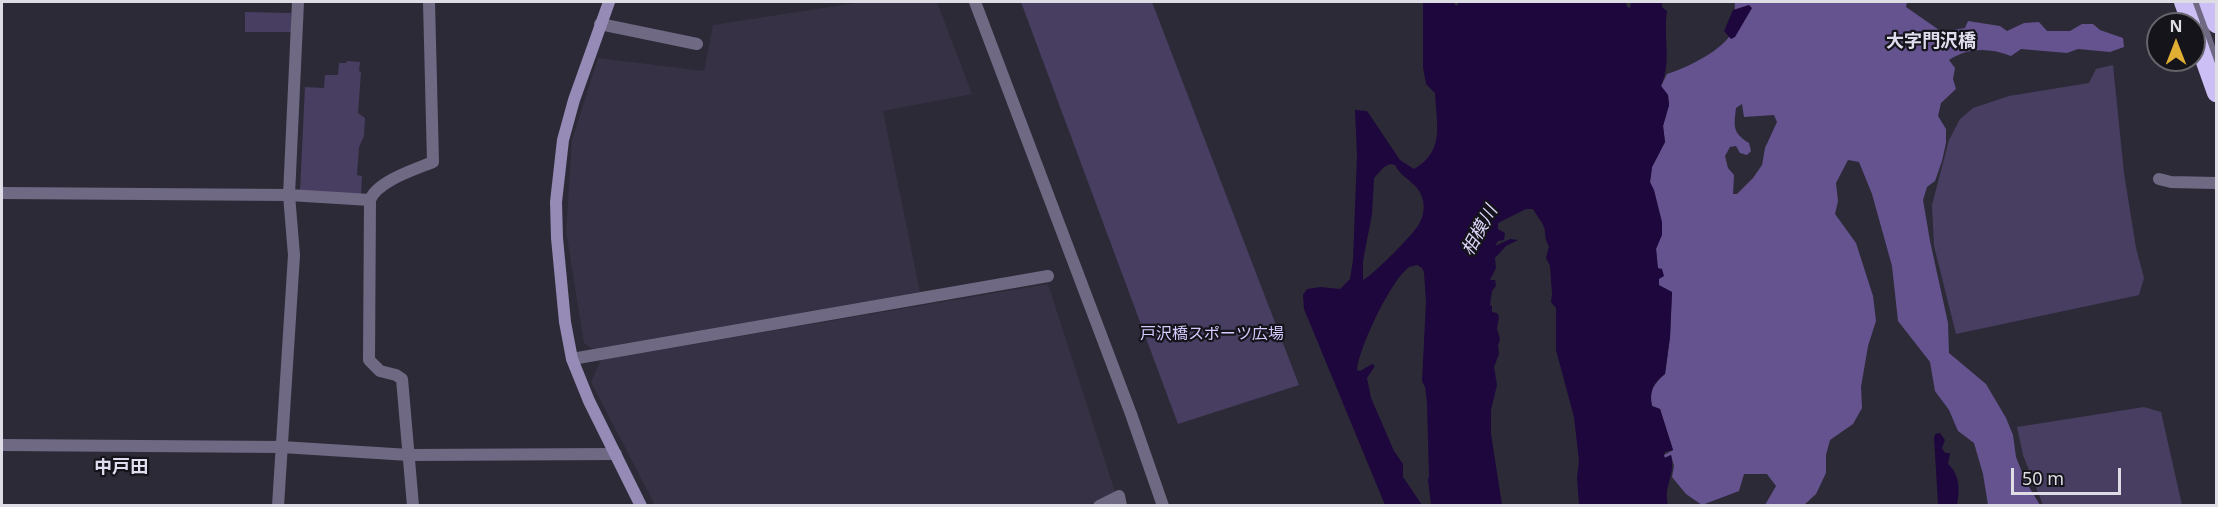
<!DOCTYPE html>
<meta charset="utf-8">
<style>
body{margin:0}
#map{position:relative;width:2218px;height:507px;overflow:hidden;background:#2d2a37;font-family:"Noto Sans",sans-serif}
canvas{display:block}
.frame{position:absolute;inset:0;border:3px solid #dedde5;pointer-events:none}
.north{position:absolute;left:2146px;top:12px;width:60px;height:60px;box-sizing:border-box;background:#15141a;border:2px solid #65646b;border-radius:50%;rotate:0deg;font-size:16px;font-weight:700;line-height:24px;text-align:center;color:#dedde5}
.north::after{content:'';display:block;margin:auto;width:21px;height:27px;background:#e1af34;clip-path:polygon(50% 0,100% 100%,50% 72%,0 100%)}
.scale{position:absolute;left:2011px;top:468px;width:110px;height:27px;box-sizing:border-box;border:3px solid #dedde5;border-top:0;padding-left:8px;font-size:18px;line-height:21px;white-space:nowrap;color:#dedde5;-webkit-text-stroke:4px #15141a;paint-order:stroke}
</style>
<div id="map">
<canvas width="2218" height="507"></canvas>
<div class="frame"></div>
<div class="north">N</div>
<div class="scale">50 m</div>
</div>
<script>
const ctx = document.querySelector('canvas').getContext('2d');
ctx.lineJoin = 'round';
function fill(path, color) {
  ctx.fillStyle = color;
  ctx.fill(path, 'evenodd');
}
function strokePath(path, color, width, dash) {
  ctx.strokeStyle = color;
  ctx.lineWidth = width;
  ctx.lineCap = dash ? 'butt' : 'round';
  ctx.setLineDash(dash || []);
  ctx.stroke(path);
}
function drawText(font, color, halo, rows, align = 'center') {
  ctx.font = font + ' "Noto Sans","Noto Sans JP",sans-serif';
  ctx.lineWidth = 4.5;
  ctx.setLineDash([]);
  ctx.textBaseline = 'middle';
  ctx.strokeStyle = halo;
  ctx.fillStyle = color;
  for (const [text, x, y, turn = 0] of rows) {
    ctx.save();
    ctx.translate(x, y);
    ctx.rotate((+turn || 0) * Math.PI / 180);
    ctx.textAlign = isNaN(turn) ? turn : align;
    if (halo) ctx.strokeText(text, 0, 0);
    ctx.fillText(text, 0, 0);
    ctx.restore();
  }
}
fill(new Path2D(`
 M862 2H937L972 94 883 111 920 292 593 349 584 343 566 231 572 140 598 58 704 71 713 25Z
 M1048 284 1115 492 1086 506 655 505 591 382 601 360Z`), '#363145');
fill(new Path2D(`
 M1021 2H1152L1299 385 1178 424Z
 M245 12 291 13V32H245Z
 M347 61 360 62 359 71 361 72 358 113 365 118 364 136 359 147 357 175 362 176 361 196 300 192 305 87 324 88 325 75H338L339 63H346Z
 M2113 65 2124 173 2136 248 2144 278 2139 295 1956 334 1934 246 1932 205 1949 140 1960 119 1973 108 2009 96 2089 83 2096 69Z
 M2144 407 2161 412 2182 505H2043L2023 455 2017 427Z`), '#473e62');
fill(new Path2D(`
 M1735 2H1907L1906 7 1942 32 1965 28 1968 21 2000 26 2007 31 2024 23 2039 22 2047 31H2070L2082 24H2093L2100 30 2123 38 2124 47 2110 52 2078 49 2067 53 2021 49 2011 56C1990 48 1969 47 1949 60L1955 68 1953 79 1956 89 1941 103 1938 116 1946 129V143L1942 161 1935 181 1927 187 1923 200 1930 241 1948 323 1949 353 1986 384 2006 418 2013 435 2016 457 2026 482 2040 505H1988L1983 474 1974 443 1958 431 1949 410 1935 391 1930 362 1898 321 1892 266 1872 194 1859 162 1848 160 1836 183 1838 201 1835 214 1856 243 1873 296 1876 321 1868 346 1861 387 1862 408 1853 424 1830 440 1826 455V473L1816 494 1804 505H1765L1776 486 1767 474H1744L1739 491 1702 505 1686 494 1672 477 1674 466 1671 455 1664 458V455L1673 450 1660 409 1652 406C1649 390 1654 384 1665 374L1670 337 1672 292 1659 286 1656 249 1660 238 1650 182 1652 167 1665 142 1663 126 1669 105 1668 95 1661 86 1667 74C1686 68 1725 50 1733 30 1737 21 1734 11 1735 2ZM1742 104 1744 117 1774 115 1777 122 1765 148 1762 165 1753 178 1737 194H1733L1734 175 1728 168 1725 156 1730 147 1736 146 1740 153 1747 155 1751 151 1749 143C1732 133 1734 126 1736 108Z`), '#64538f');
fill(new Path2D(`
 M1423 2H1452L1457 6 1459 2H1626L1627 7 1630 8 1631 2H1662V7L1667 11C1663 37 1672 62 1661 86L1668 95 1669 105 1663 126 1665 142 1652 167 1650 182 1654 190 1662 222V235L1656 249 1658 268 1662 269 1664 276 1659 279V285L1672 292 1670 337 1665 374C1653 383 1649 391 1652 406L1660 409 1673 450 1665 452 1664 455 1665 458 1671 455C1676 476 1663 485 1668 505H1579L1577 477 1579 461 1574 417 1556 350V308L1551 302 1552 294 1550 266 1546 258 1549 246C1544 239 1546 234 1544 227 1541 220 1536 215 1533 209H1526L1498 223V229L1505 233 1504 240 1498 241 1495 246 1510 239 1518 240 1506 246 1495 258 1496 268 1490 280H1495L1496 286 1492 291 1490 305 1492 306V312L1497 313 1499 316 1497 329 1500 339 1498 346 1499 354 1494 367 1497 385 1491 410V434L1502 505H1431L1428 480 1429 476 1427 403 1425 387 1422 381 1426 302 1424 272 1422 268 1417 265C1414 266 1410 266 1408 268 1390 282 1359 348 1357 370L1360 371 1372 364 1375 366 1367 378 1371 398 1394 451 1403 464V477L1422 505H1385L1304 309 1303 295 1307 289 1321 287 1340 289 1350 279 1353 260 1357 156 1355 110 1367 111 1400 160 1414 169C1446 151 1436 122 1435 93L1426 84 1423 67ZM1390 164 1395 165C1401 178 1417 182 1422 197 1425 206 1424 215 1419 224 1415 233 1371 277 1363 280V261L1372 214 1374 178 1384 167Z
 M1749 5 1752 8 1735 37 1731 39 1724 31 1733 10Z
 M1940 433 1945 440 1942 448 1945 453H1950L1948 464C1960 475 1960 490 1957 505L1938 504 1934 438 1935 434Z`), '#1d073d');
strokePath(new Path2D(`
 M975 2 1131 414 1163 506
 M2193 2 2216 67
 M600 24 697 44
 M2159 179 2171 182 2216 183
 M2 193 289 195 370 200
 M572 359 1048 276
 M2 445 282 447 409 455 616 454
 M278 506 294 255 289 195 298 2
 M413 506 402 379 396 375 380 371 369 360 370 200C377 181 416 169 433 162L429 2
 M1099 506 1119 496 1121 506`), '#6f6984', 12);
strokePath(new Path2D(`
 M609 2 574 100 563 140 556 202 557 238 565 322 572 359 589 401 641 506`), '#958bb6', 12);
strokePath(new Path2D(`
 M2183 2 2191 24
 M2208 2 2216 24
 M2194 31 2216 93`), '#ccbff5', 18);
drawText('16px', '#d5c9fe', '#15141a', [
 ["戸沢橋スポーツ広場",1212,334]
]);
drawText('bold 18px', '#e0ddee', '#15141a', [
 ["大字門沢橋",1931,42],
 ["中戸田",121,468]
]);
drawText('italic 18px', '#ddd5fa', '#15141a', [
 ["相模川",1480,231,-61]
]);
</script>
